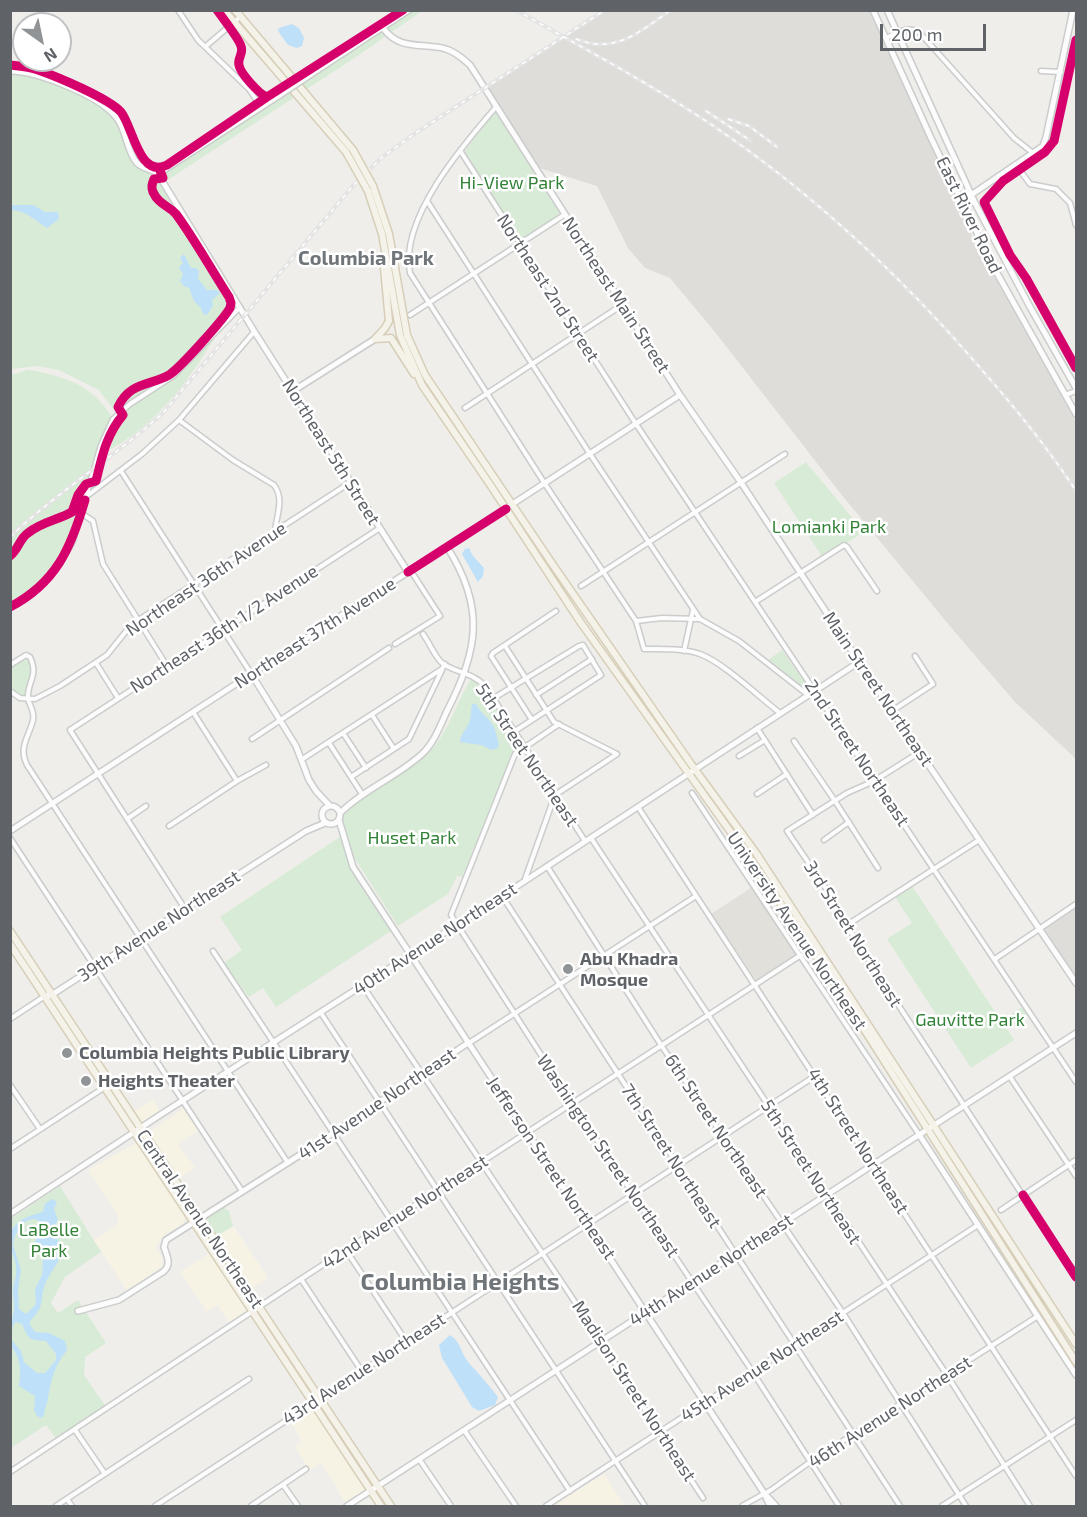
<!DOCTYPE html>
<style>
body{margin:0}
#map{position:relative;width:1087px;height:1517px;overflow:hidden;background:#efeeea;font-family:"Exo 2",sans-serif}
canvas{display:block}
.frame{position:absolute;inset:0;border:12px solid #5f6368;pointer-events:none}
.north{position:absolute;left:12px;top:12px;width:60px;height:60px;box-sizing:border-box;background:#fff;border:2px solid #bfc1c3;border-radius:50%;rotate:147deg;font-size:16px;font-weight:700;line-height:24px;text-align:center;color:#5f6368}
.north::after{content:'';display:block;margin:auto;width:21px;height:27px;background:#919496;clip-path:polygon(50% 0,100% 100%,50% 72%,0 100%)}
.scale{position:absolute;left:880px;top:24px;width:106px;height:27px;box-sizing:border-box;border:3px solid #5f6368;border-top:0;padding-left:8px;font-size:18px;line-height:21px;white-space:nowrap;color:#5f6368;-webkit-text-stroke:4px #fff;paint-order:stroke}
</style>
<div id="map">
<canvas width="1087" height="1517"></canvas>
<div class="frame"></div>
<div class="north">N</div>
<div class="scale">200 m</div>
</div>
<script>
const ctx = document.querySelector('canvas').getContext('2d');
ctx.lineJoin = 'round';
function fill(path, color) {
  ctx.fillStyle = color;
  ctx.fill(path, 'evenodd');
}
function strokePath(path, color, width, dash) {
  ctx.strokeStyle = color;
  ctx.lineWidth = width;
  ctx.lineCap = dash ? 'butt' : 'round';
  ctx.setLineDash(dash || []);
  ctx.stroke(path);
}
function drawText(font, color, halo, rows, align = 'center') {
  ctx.font = font + ' "Exo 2",sans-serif';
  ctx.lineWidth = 5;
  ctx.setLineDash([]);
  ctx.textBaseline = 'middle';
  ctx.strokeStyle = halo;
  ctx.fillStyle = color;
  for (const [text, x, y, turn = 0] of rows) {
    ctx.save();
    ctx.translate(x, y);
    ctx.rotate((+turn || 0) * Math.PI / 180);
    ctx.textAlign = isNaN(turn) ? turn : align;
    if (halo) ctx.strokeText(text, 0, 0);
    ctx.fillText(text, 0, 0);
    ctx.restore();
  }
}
fill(new Path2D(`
 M153 1100 160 1111 141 1123 134 1111Z
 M185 1108 200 1129 178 1144 195 1168 179 1179 147 1133Z
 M138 1142 167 1185 185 1218 182 1224 162 1237 156 1247 162 1257V1266L127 1291 94 1240 118 1224V1215L88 1170Z
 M234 1227 268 1278 249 1289 215 1237Z
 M210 1253 248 1310 230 1325 218 1305 207 1311 180 1272Z
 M311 1406 366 1487 364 1491 345 1503 322 1463 310 1470 295 1447 302 1441 289 1420Z
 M604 1474 625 1506H553Z`), '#f7f3e4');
fill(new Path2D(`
 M605 11H869L973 238 1076 422V759L1015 702 954 631 841 494 715 332 670 278 645 268 628 248 597 186 536 167 486 87Z
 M1076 908V978L1044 930Z`), '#dfddda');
fill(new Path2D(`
 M754 886 798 955 757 981 711 914Z`), '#e2e0da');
fill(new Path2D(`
 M396 11H422L353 59 160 185 233 299 234 305C203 359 168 418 111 449L110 444 98 485 82 499 72 536 61 557 41 583 11 605V375L28 370 36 371C71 379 92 386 112 417L133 406 114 410 99 390 59 370 37 366 11 369V74C15 74 20 73 25 74 45 77 108 105 118 123 128 141 128 158 145 171L163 165Z
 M495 111 560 214 520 240 464 152Z
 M806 462 864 532 823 558 774 483Z
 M782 650 809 689 805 691 767 661Z
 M26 659 31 663C33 674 31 689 23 697 9 693 11 680 10 668Z
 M472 678 483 686 517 741 462 877 457 876 448 894 398 926 352 854 340 820C348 802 405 772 424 757 448 737 455 703 472 678Z
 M341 836 350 869 391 931 276 1007 263 988 249 997 224 963 242 950 220 917Z
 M912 886 1001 1021 1024 1006 1030 1014 1007 1029 1014 1040 971 1068 887 939 912 923 895 897Z
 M60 1186 101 1252 65 1277 51 1303 58 1313 78 1300 106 1343 85 1357 84 1375 106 1407 56 1439 46 1425 11 1448V1219Z
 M222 1207 229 1211 233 1226 214 1237 204 1222 205 1219Z`), '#d8ebd6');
fill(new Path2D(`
 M292 24 299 28 304 38 302 46 297 48 288 45 278 31 279 28Z
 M11 205H33L45 212H58L59 219 47 228C36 221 25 210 11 210Z
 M184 254 191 268H196L199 271 198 279 207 290H217L220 293 212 300 213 306 207 315 203 314 201 308 194 301 189 288 184 286 180 281 183 274 179 268 183 263 180 258Z
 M469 548 473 556 484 568 483 576 478 582 462 554 465 549Z
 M472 704H476C482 716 493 719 496 733 497 740 500 741 498 748L492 750 481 745 460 742C460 734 468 728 470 720 471 715 471 709 472 704Z
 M52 1199 57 1202 54 1209 58 1220 55 1225 58 1229 60 1230 56 1238C70 1253 52 1268 46 1282 38 1300 47 1305 30 1321V1325L35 1332 49 1333 65 1341 67 1350C52 1370 52 1379 47 1403 46 1408 44 1410 44 1416L41 1418 37 1416 34 1410 35 1396 19 1386C20 1377 21 1368 18 1359 16 1351 10 1348 11 1339L21 1351 24 1362 37 1373H45L56 1360V1354L46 1341C27 1340 29 1339 22 1324L16 1322 13 1325 11 1336C10 1324 13 1319 14 1309 15 1302 12 1296 13 1290 14 1282 17 1275 16 1267 15 1256 8 1247 10 1235 14 1220 31 1215 43 1212L45 1204ZM33 1219 38 1220 39 1229 35 1242 40 1246 43 1257 42 1275 35 1289 36 1304 26 1314 19 1309 18 1291 21 1270 13 1245 15 1236 20 1227 26 1221Z
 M450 1335C461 1342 461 1354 469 1363 479 1374 489 1385 498 1397L495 1405 479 1411 472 1407 442 1358 439 1345Z`), '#bfe0f9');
const minor = new Path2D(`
 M178 10 198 40 249 89 261 107
 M886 38C897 33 908 25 920 33L1014 138 1033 153
 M205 47 240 17
 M1041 71 1061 72
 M496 107C463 145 399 219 410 273L545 484 636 621 644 649C661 649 683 648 700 654 724 663 759 697 780 713
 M461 152 636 424 1076 1082
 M1016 165 1030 184 1056 189 1070 203 1076 225
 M427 201 590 454 700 619
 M410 315 564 215
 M1065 395 1076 391
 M465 408 622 305
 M179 420 233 460 274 485C285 500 276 515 275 532
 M121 471 252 675
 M87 496 142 454 179 420 254 332
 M81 513 93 521 103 564 167 666
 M581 586 785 454
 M755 602 844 545 847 547 877 591
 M10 607C39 592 59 569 73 541L101 445 113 419 130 404 173 376 240 307
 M636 621 662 618 700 619 739 641 808 695
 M423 634C429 642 434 655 441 662 451 672 472 671 486 687L585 841
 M395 644 440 616 411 571
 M505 646 554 722 617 754
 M684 651 693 610
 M96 663 118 698
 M10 665 26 655 30 657C39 676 27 682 28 698 29 706 35 710 33 720 29 737 18 747 27 765L288 1163
 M10 691 20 698 35 699 60 686 107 655 131 625 351 482
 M536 695 592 659
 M494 698 579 646 583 645 601 675 515 731
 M892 711 933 684 915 656
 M193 712 237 781
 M372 715 394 749
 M532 720 491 656 493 653 556 611
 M559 724 515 754 451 915 572 1103 752 1371 839 1506
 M757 728 813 815
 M343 733 366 768
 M252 739 389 648
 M794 741 835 801 878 868
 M329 743 362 794
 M920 752 874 781 847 793 787 831 831 896 850 931 1076 1277
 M739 756 765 740
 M301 760 442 669 445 664
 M351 777 409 739 442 670
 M692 793 920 1136
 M757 794 787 774
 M638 807 1076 1476
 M127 819 146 806
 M169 826 237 781 266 765
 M10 838 242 1191
 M591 838 947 1375 1030 1506
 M824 840 849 822
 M547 866 661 1045 843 1313 966 1506
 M525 879 555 795 617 754
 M502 896 900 1506
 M185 909 70 730 380 528
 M847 925 979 840
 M213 951 570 1491
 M995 959 1076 904
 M363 986 567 1290 703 1498
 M321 1013 645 1506
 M10 1019 45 996
 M469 1043 696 896
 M1010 1077 1076 1176
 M10 1085 40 1129
 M10 1149 105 1087
 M1001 1210 1076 1160
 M346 1250 406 1341
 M301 1279 361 1370
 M75 1430 105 1474
 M464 1430 516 1506
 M419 1459 451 1506
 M10 1472 301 1279 801 955
 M284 1486 298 1506
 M67 1499 72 1506
 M56 1506 249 1379
 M155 1506 815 1076
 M251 1506 306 1469
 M546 1506 978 1225
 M742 1506 771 1490 810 1462 1038 1316
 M942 1506 1076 1420`);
const tertiary = new Path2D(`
 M873 10 931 138 993 266 1076 414
 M887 10 975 203 1030 307 1076 388
 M383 28C398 48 414 44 436 47 450 48 460 56 470 65L680 395 742 484 859 662 1076 983
 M10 71C37 71 100 96 116 117 127 130 126 151 137 163 143 169 152 169 158 174
 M310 75 409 10
 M158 174 254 331 408 572
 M158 174 280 95
 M962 204 971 195 1043 146 1046 137 1073 10
 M293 391 375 339
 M252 675 296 746 309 780 316 791 330 806
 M322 815a9 9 0 1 1 18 0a9 9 0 1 1-18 0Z
 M340 813C364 789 397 777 422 754 434 743 440 726 447 711 478 650 486 608 447 547
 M339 820 353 867 764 1493 770 1506
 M10 831 680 395
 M46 996 53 994 306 831 325 823
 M920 1136 1076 1375
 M10 1214 160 1115 502 896 859 662
 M78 1311 119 1300 163 1272C172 1265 167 1256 164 1247L166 1240 303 1153 468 1043
 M764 1493 776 1506
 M347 1506 1076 1033`);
const primary = new Path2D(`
 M224 10 346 152
 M235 10 353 150
 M373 186 389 234 407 335 425 375 553 565 691 764 756 853 1076 1344
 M368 191 382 234 400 335 422 385 491 486 581 623 755 866 839 990 1076 1362
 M375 339 385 328 389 321 384 268
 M375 339 391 338 414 374
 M10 931 391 1506
 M10 944 381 1506`);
strokePath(minor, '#cbcccc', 7);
strokePath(tertiary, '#cbcccc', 8);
strokePath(primary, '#d7ceb8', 9);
strokePath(minor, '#fdfcfc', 4);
strokePath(tertiary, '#fdfcfc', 5);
strokePath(primary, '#f4f2e9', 6);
const rail = new Path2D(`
 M516 10C583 48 651 84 715 127 815 195 903 278 982 370 1016 409 1048 448 1076 491
 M576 39C616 55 640 31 671 10
 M706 111 751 141
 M728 119 749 126 777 147
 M10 537C57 492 114 457 162 414L351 188 381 158 417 132 605 10`);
strokePath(rail, '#e4e4e4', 4);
strokePath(rail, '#fff', 1.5, [4.5]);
const tertiaryBridge = new Path2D(`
 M280 95 310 75`);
const primaryBridge = new Path2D(`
 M353 150 373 186
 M346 152 368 191`);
strokePath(tertiaryBridge, '#cbcccc', 8, []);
strokePath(primaryBridge, '#d7ceb8', 9, []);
strokePath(tertiaryBridge, '#fdfcfc', 5);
strokePath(primaryBridge, '#f4f2e9', 6);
strokePath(new Path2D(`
 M217 10C222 17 239 39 241 46 244 54 237 58 239 65 240 73 259 94 267 97
 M1076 40 1054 141 1045 152 1003 181 984 202 1010 255 1026 278 1076 368
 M10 65C20 66 29 67 38 70 58 77 108 98 121 112 133 127 139 179 167 165L267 97 403 10
 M10 556C19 549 19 539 28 533 41 522 58 520 72 512L78 495 86 484 96 481C102 457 106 435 123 415L118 407C130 382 149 386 169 375 180 368 223 320 230 308L231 303 229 297C211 269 195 240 176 214 168 205 159 205 153 192 151 187 152 184 154 179L163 178 159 168
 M408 572 506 509
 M10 607C56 583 71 548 85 500
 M1023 1195 1076 1277`), '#d6006c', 9);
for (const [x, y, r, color] of [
 [568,969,6,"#919496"],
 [67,1053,6,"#919496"],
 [86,1081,6,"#919496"]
]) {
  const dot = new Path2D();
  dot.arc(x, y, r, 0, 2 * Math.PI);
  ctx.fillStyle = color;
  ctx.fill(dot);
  strokePath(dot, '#fff', 2);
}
drawText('18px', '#348238', '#fff', [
 ["Hi-View Park",512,183],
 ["Lomianki Park",829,527],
 ["Huset Park",412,838],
 ["Gauvitte Park",970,1020],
 ["LaBelle",49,1230],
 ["Park",49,1251]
]);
drawText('18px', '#5f6368', '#fff', [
 ["East River Road",969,215,64],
 ["Northeast 2nd Street",548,288,57],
 ["Northeast Main Street",616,295,57],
 ["Northeast 5th Street",331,452,58],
 ["Northeast 36th Avenue",206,579,-34],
 ["Northeast 36th 1/2 Avenue",224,629,-33],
 ["Northeast 37th Avenue",315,633,-33],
 ["Main Street Northeast",878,689,56],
 ["2nd Street Northeast",857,753,56],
 ["5th Street Northeast",527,755,56],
 ["39th Avenue Northeast",159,926,-33],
 ["University Avenue Northeast",797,931,56],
 ["3rd Street Northeast",853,934,58],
 ["40th Avenue Northeast",435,939,-33],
 ["41st Avenue Northeast",377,1104,-34],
 ["6th Street Northeast",716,1126,56],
 ["4th Street Northeast",858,1141,57],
 ["Washington Street Northeast",608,1156,56],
 ["7th Street Northeast",671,1156,57],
 ["Jefferson Street Northeast",551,1168,56],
 ["5th Street Northeast",811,1172,57],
 ["42nd Avenue Northeast",405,1212,-33],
 ["Central Avenue Northeast",200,1219,56],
 ["44th Avenue Northeast",711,1270,-33],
 ["45th Avenue Northeast",762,1366,-33],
 ["43rd Avenue Northeast",364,1369,-33],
 ["Madison Street Northeast",634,1391,57],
 ["46th Avenue Northeast",890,1412,-33]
]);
drawText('bold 18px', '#5f6368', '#fff', [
 ["Abu Khadra",580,959],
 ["Mosque",580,980],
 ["Columbia Heights Public Library",79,1053],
 ["Heights Theater",98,1081]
], 'left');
drawText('bold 20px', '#70757a', '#fff', [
 ["Columbia Park",366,258]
]);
drawText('bold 24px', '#70757a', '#fff', [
 ["Columbia Heights",460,1282]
]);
</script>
